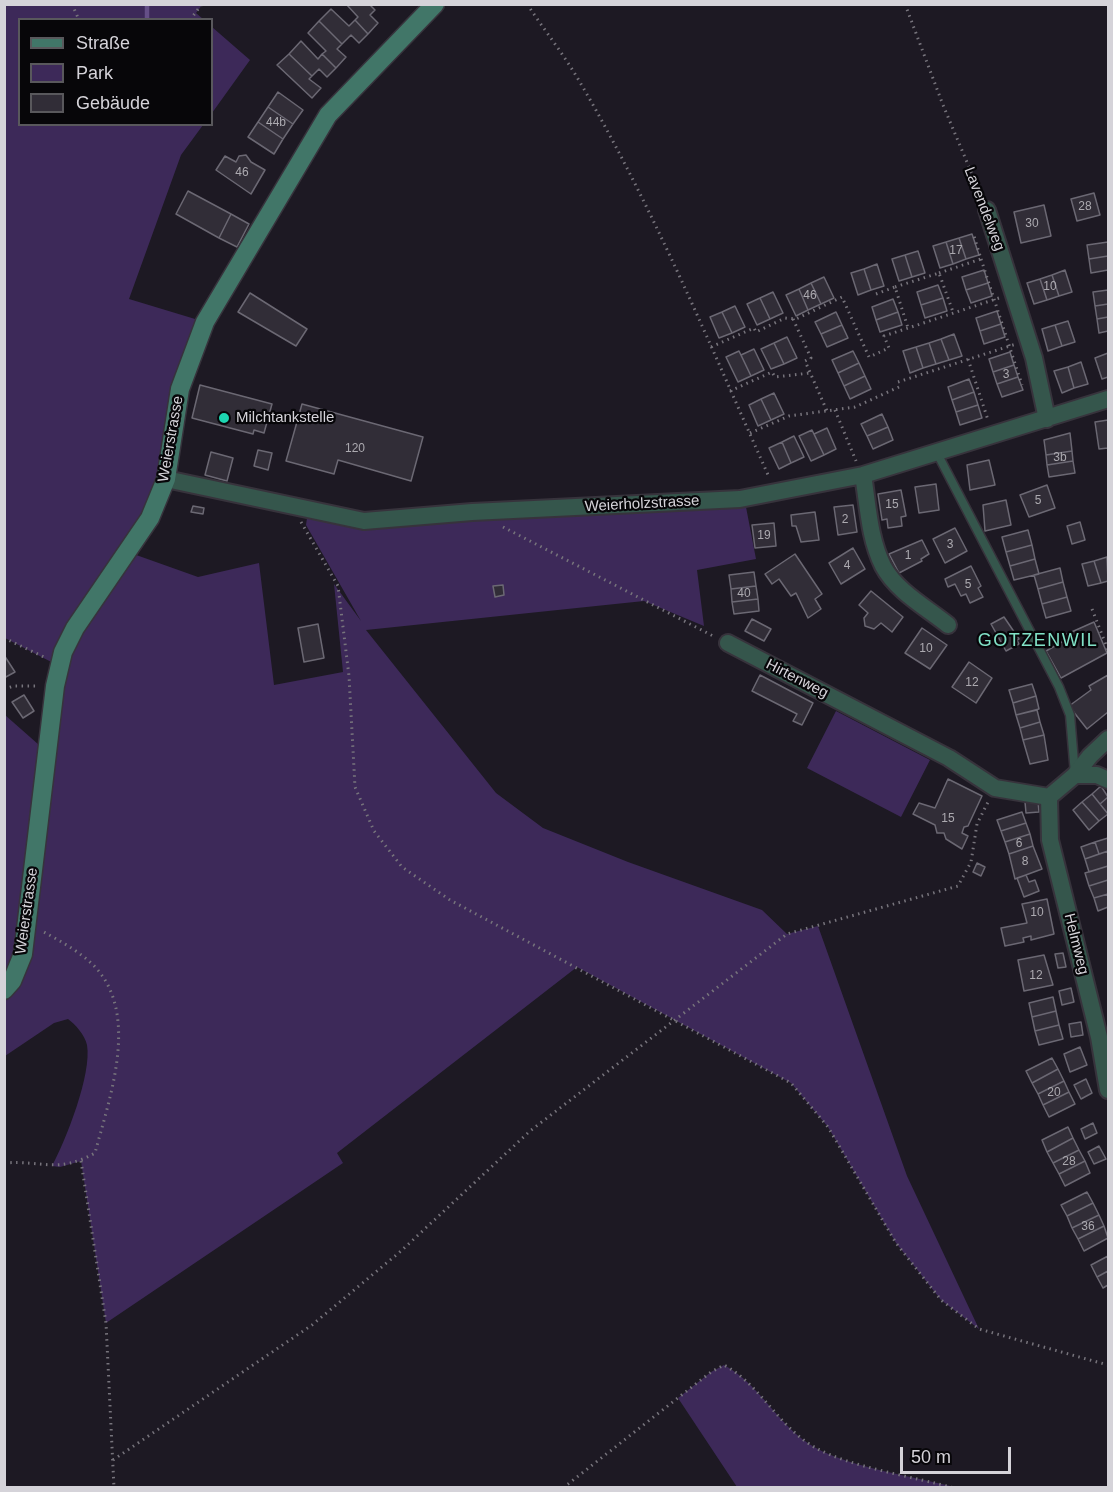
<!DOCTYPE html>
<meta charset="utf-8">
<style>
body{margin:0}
#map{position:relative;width:1113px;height:1492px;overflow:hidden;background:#1d1923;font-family:Helvetica,sans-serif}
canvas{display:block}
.frame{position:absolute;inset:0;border:6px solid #d5d3d9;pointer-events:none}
.legend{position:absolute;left:18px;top:18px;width:195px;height:108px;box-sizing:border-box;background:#070609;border:2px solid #59585c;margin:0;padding:8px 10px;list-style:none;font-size:18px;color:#d5d3d9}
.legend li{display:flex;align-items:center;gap:12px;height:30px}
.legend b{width:30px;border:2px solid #59585c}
.scale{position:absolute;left:900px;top:1447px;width:111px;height:27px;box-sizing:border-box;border:3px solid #d5d3d9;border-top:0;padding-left:8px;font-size:18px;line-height:21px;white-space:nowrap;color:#d5d3d9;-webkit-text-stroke:4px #070609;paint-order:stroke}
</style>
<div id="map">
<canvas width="1113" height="1492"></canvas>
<div class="frame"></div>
<ul class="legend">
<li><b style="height:8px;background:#417668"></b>Straße</li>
<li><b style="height:16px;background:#3d2959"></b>Park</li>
<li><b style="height:16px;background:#312d37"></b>Gebäude</li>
</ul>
<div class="scale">50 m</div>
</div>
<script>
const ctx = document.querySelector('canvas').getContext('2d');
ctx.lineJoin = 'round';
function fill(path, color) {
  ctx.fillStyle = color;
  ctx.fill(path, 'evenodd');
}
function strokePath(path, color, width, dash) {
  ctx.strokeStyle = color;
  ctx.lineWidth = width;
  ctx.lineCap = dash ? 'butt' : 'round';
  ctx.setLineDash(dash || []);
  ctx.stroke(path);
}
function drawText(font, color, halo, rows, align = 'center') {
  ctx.font = font + ' Helvetica,sans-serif';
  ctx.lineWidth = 4.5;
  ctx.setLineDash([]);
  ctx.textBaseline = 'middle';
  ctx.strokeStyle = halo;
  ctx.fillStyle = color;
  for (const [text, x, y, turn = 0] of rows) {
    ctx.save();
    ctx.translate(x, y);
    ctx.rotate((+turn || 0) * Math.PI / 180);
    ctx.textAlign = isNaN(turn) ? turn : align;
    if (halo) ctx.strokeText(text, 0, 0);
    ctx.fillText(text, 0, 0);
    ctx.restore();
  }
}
fill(new Path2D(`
 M5 5H202L196 13 203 19 20 20V124L203 125 181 155 129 299 205 322 160 480 125 551 198 577 259 563 274 685 343 672 334 584 361 621 306 525 307 518 746 507 756 559 697 570 704 626 644 601 366 630 496 793 543 828 628 862 762 910 787 934 818 926 907 1176 979 1329 941 1300 896 1243 828 1127 791 1083 577 967 337 1153 343 1163 106 1323 81 1161 60 1167 52 1166C66 1140 92 1074 87 1045 85 1035 75 1024 68 1019L54 1023 5 1056V715L47 752 59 666 5 638Z
 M212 27 250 60 212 113Z
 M836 711 930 760 901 817 807 768Z
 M724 1365C761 1385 779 1428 816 1448 850 1467 915 1477 954 1487H737L678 1398 711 1372Z`), '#3d2959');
strokePath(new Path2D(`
 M147 4V20`), '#654f87', 4.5);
const building = new Path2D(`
 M346 4H369L375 10 370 15 378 23 368 34 355 20 358 17Z
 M331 9 349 26 355 20 368 34 359 43 351 35 342 44 319 21Z
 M319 21 342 44 337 49 346 57 336 68 322 54 326 51 308 33Z
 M301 41 318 59 322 54 336 68 327 77 319 69 312 76 289 54Z
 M289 54 312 76 309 79 321 88 312 98 277 65Z
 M278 92 303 110 293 124 268 107Z
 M268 107 293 124 283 139 258 122Z
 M258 122 283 139 274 154 248 137Z
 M246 155 251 162 265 170 251 194 216 170 225 156 236 162 239 156Z
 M188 191 231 214 219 238 176 214Z
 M1094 193 1100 215 1077 221 1071 199Z
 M1044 205 1051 236 1021 243 1014 212Z
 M231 214 249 224 237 247 219 238Z
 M972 234 979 255 966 259 959 238Z
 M959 238 966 259 953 264 946 242Z
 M946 242 953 264 940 268 933 246Z
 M1108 242V256L1089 259 1087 245Z
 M918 251 925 273 912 277 905 255Z
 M905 255 912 277 899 281 892 259Z
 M1108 256V270L1091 273 1089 259Z
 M877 264 884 286 871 290 864 269Z
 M864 269 871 290 858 295 851 273Z
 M984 270 988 283 966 290 962 277Z
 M1065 270 1072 292 1059 296 1052 275Z
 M1052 275 1059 296 1047 300 1040 279Z
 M824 277 834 298 821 304 811 283Z
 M1040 279 1047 300 1034 304 1027 283Z
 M811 283 821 304 808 310 799 289Z
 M988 283 992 296 971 303 966 290Z
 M938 285 943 298 921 305 917 292Z
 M799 289 808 310 796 316 786 295Z
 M1108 290V304L1095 306 1093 292Z
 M773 292 783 313 770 319 760 298Z
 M250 293 307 329 296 346 238 312Z
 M760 298 770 319 757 325 747 304Z
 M943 298 947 311 925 318 921 305Z
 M893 299 898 312 876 320 872 307Z
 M1108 304V317L1097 319 1095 306Z
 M735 306 745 327 732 333 722 312Z
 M997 311 1001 324 980 331 976 318Z
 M722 312 732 333 719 338 710 317Z
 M836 312 842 325 821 334 815 322Z
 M898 312 902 325 880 332 876 320Z
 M1108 317V331L1099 333 1097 319Z
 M1068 321 1075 342 1062 346 1055 325Z
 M1001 324 1005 337 984 344 980 331Z
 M842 325 848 338 827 347 821 334Z
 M1055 325 1062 346 1048 351 1042 329Z
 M954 334 962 356 949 360 941 339Z
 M787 337 797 358 784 364 774 343Z
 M941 339 949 360 936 364 929 343Z
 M774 343 784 364 771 369 761 349Z
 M929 343 936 364 923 368 916 347Z
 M916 347 923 368 910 373 903 351Z
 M754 349 764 370 751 376 741 355Z
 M739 351 751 376 738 382 726 357Z
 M853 351 859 363 838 373 832 360Z
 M1010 352 1014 365 993 372 989 359Z
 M1108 353V377L1102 379 1095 358Z
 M1081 362 1088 384 1074 388 1068 367Z
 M859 363 865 376 844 386 838 373Z
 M1014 365 1018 377 997 384 993 372Z
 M1068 367 1074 388 1062 393 1054 371Z
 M865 376 871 389 850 399 844 386Z
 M1018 377 1023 390 1002 397 997 384Z
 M969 379 974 392 952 400 948 387Z
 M200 385 272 404 264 433 254 430 253 434 192 418Z
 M974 392 978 405 956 412 952 400Z
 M774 393 784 414 771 420 761 399Z
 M761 399 771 420 758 426 749 405Z
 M302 404 423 437 411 481 338 460 334 474 286 461Z
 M978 405 982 418 960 425 956 412Z
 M882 414 888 427 867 436 861 424Z
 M1108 420V455V448L1099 449 1095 422Z
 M888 427 893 440 873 449 867 436Z
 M827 428 836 449 824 455 814 434Z
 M812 430 824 455 811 461 799 436Z
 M1070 433 1072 451 1046 455 1044 440Z
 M794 436 804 457 791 463 782 442Z
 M782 442 791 463 779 469 769 448Z
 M258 450 272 453 268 470 254 466Z
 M1072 451 1073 461 1047 465 1046 455Z
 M211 452 233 458 227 481 205 475Z
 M989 460 995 485 970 490 967 465Z
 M1073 461 1075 473 1049 477 1047 465Z
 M936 484 939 510 919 513 915 487Z
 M1047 485 1055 508 1029 517 1020 495Z
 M901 490 906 516 901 517 902 526 888 528 887 519 882 520 878 494Z
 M1006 500 1011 525 985 531 983 505Z
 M853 505 857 532 838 535 834 507Z
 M193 506 204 508 203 514 191 512Z
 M815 512 819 540 801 542 796 526H792L791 515Z
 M1080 522 1085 540 1072 544 1067 526Z
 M774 523 776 546 755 548 752 525Z
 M955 528 967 551 945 563 933 539Z
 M1028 530 1032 545 1006 552 1002 537Z
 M922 540 929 554 921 559 922 561 899 573 889 554Z
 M1032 545 1035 559 1010 566 1006 552Z
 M853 548 865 569 841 584 829 563Z
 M795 554 822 594 815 599 821 609 808 618 796 593 791 596 779 579 772 584 765 574Z
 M1107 557 1108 581 1101 583 1094 561Z
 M1035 559 1039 574 1014 580 1010 566Z
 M1094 561 1101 583 1088 586 1082 564Z
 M971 566 981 586 978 588 983 597 970 603 966 594 961 596 955 584 948 587 945 579Z
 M1060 568 1063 582 1038 589 1034 575Z
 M754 572 756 586 731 589 729 575Z
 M1063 582 1067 597 1042 604 1038 589Z
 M503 585 504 595 495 597 493 586Z
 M756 586 758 599 732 602 731 589Z
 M871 591 903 617 892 632 881 623 874 629 865 626 864 618 868 613 859 605Z
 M1067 597 1071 611 1046 618 1042 604Z
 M758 599 759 611 734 614 732 602Z
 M1004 617 1019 639 1017 640 1019 644 1006 651 991 624Z
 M752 619 771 629 764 641 745 631Z
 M1094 622 1107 653 1061 678 1046 651 1069 638 1067 634Z
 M318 624 324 658 304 662 298 628Z
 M922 628 947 645 930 669 905 653Z
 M4 655 15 672 4 678Z
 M969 662 992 678 976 703 952 687Z
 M760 675 813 703 802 725 793 721 797 714 752 691Z
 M1108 675V712L1087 729 1069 706 1091 690 1089 686Z
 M1032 684 1036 696 1013 703 1009 690Z
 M24 695 34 711 23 718 12 702Z
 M1036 696 1039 709 1016 715 1013 703Z
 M1037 710 1040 722 1020 728 1016 715Z
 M1040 722 1044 735 1023 740 1020 728Z
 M1044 735 1048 760 1030 764 1023 740Z
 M948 779 982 796 968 826 964 827 962 833 968 836 962 849 946 839 944 833H937L935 825 913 814 919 803 935 808Z
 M1101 786 1108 797 1100 804 1092 794Z
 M1092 794 1108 814 1099 821 1082 802Z
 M1108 797V814L1100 804Z
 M1038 801 1039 812 1026 813 1025 802Z
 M1082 802 1099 821 1089 830 1073 810Z
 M1022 812 1026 823 1001 831 997 820Z
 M1026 823 1030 834 1005 842 1001 831Z
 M1030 834 1033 846 1009 854 1005 842Z
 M1108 838V851L1099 854 1095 842Z
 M1095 842 1099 854 1085 859 1081 847Z
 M1033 846 1042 869 1015 879 1009 854Z
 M1108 851V866L1089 872 1085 859Z
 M977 863 985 867 981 876 973 872Z
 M1108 866V880L1089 886 1085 873Z
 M1026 875 1029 882 1035 880 1039 891 1024 897 1017 878Z
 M1108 880V894L1094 898 1089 886Z
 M1108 894V907L1098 911 1094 898Z
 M1047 899 1054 934 1031 940V936L1023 938 1024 942 1005 946 1001 928 1027 923 1022 904Z
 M1063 953 1066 967 1058 968 1055 954Z
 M1044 955 1053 985 1024 991 1018 960Z
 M1071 988 1074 1002 1062 1005 1059 991Z
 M1053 997 1056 1011 1032 1017 1029 1003Z
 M1056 1011 1059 1025 1035 1031 1032 1017Z
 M1081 1022 1083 1035 1071 1037 1069 1024Z
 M1059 1025 1063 1039 1039 1045 1035 1031Z
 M1080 1047 1087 1065 1070 1072 1064 1054Z
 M1052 1058 1058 1069 1032 1083 1026 1071Z
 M1058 1069 1064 1081 1038 1094 1032 1083Z
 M1086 1079 1092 1093 1081 1099 1074 1085Z
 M1064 1081 1069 1092 1043 1105 1038 1094Z
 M1069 1092 1075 1104 1049 1117 1043 1105Z
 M1093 1123 1097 1133 1085 1139 1081 1129Z
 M1068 1127 1073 1138 1047 1152 1042 1140Z
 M1073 1138 1079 1150 1053 1163 1047 1152Z
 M1099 1146 1106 1159 1094 1164 1088 1152Z
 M1079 1150 1085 1161 1059 1174 1053 1163Z
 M1085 1161 1090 1173 1065 1186 1059 1174Z
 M1087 1192 1093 1203 1067 1216 1061 1205Z
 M1093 1203 1099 1215 1072 1228 1067 1216Z
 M1099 1215 1104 1226 1078 1239 1072 1228Z
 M1104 1226 1108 1238 1084 1251 1078 1239Z
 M1108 1256V1271L1097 1277 1091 1265Z
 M1108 1271V1285L1103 1288 1097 1277Z`);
fill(building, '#312d37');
strokePath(building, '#6b6873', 1.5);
const lane = new Path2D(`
 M937 453 1059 687 1070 715 1075 774`);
const street = new Path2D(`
 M987 210 1034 358 1047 419
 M863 475C868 505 869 538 883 566 896 591 927 608 948 625
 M166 479 364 521 472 512 740 499 863 475 1108 399
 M728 643 949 758 995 788 1049 797 1075 775 1090 756 1108 739
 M1075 775H1097L1108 780
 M1049 797 1050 840 1099 1037 1108 1090`);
const secondary = new Path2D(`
 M4 990 12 981 23 954 55 686 63 652 75 628 150 518 166 479 180 389 205 322 328 115 435 4`);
strokePath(lane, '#37333c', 11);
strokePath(street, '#37333c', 20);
strokePath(secondary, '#37333c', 21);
strokePath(new Path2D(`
 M72 4 79 20
 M527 4C545 31 565 56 581 84 654 209 710 345 769 477
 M905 4 943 105 982 198
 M190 20 202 4
 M981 259 1022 385
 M939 273 981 259 973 233
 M895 287 939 273 953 312
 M876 294 895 287 908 328
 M793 319 811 358 805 361 827 411
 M711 347 754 328 756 332 785 318 796 319 842 297 869 357 889 348 884 336 999 298
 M968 359 988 420
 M898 382 1016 344
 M730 391 772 372 775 377 810 373
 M835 410 856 461
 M750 433 789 416 855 407 899 387
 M301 522 338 586 349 676 355 787 374 831 402 867 450 900 791 1083 828 1127 896 1243 941 1300 979 1329 1108 1365
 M503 527 715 637
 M1092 609 1108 650
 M4 638 46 658
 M4 689 14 686H39
 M81 1161 106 1323 114 1488
 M4 1163C43 1160 57 1174 95 1153 109 1100 137 1023 101 974 88 956 62 942 42 931
 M113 1460 312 1325 401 1251 530 1131 787 934 958 886 971 862 977 824 989 800
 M563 1488 711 1372 724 1365C761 1385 779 1428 816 1448 850 1467 915 1477 954 1488`), '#77747c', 3, [1.5, 4.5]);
strokePath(lane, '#35564c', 8);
strokePath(street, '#35564c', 16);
strokePath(secondary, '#417668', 18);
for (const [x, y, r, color] of [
 [224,418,6,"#1dd5b1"]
]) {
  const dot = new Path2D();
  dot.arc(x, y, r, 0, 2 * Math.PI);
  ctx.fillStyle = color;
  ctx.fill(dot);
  strokePath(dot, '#070609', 2);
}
drawText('12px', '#acaab0', null, [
 ["44b",276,123],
 ["46",242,173],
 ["28",1085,207],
 ["30",1032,224],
 ["17",956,251],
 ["10",1050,287],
 ["46",810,296],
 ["3",1006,375],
 ["120",355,449],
 ["3b",1060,458],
 ["5",1038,501],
 ["15",892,505],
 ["2",845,520],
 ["19",764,536],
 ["3",950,545],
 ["1",908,556],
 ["4",847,566],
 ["5",968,585],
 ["40",744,594],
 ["10",926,649],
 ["12",972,683],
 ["15",948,819],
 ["6",1019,844],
 ["8",1025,862],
 ["10",1037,913],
 ["12",1036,976],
 ["20",1054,1093],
 ["28",1069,1162],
 ["36",1088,1227]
]);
drawText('15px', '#d5d3d9', '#070609', [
 ["Lavendelweg",984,209,69],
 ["Weierstrasse",171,439,-80],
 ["Weierholzstrasse",642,504,-3],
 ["Hirtenweg",797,679,27],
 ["Weierstrasse",27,911,-82],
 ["Helmweg",1076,944,76]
]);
drawText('15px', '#d5d3d9', '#070609', [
 ["Milchtankstelle",236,418]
], 'left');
ctx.letterSpacing = '1.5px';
drawText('18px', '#81e2c7', '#070609', [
 ["GOTZENWIL",1038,641]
]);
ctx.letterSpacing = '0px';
</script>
